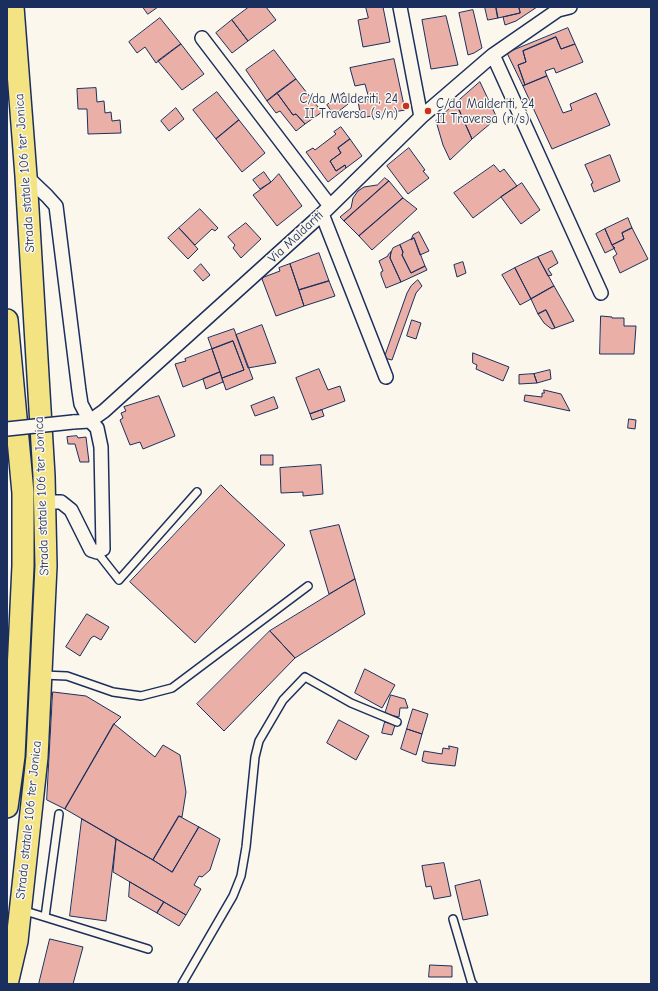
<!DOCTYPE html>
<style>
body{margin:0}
#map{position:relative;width:658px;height:991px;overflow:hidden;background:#fbf7ec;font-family:"Comic Neue",sans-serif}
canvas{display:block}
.frame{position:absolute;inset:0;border:8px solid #1b2f5e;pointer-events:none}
</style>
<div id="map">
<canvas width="658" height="991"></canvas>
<div class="frame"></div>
</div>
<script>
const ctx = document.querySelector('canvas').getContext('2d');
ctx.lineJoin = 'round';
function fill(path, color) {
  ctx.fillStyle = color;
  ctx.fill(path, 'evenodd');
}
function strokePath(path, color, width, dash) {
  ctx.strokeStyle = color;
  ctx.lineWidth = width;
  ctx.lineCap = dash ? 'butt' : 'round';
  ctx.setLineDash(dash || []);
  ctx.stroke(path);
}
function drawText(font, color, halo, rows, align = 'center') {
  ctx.font = font + ' "Comic Neue",sans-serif';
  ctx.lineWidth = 3;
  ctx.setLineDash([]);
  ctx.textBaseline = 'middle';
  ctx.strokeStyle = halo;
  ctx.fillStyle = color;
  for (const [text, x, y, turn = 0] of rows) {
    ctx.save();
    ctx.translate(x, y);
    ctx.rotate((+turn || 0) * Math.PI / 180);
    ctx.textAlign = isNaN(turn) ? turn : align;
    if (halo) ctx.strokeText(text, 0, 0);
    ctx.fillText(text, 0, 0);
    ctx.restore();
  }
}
const building = new Path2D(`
 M143 7H158L148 14Z
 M249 7H266L276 20 248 41 232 20Z
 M366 7H383L390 42 363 47 358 20 368 18Z
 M485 7H496L498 18 488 20Z
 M496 7H519L520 13 498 18Z
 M519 7H537L516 21 505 25 503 17 520 13Z
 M473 10 482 48 474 53 468 55 459 13Z
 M446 16 458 65 431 69 422 20Z
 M160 18 181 44 156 63 145 47 137 53 129 42Z
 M232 20 248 41 232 53 216 33Z
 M568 28 575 44 561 49 556 37 523 51 526 62 518 65 525 85 523 86 507 53Z
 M556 37 561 49 575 44 583 62 556 73 554 68 545 71 547 76 525 85 518 65 526 62 523 51Z
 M181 44 204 74 182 90 158 61Z
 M274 50 296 79 267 101 246 70Z
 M394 59 405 110 361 118 358 101 369 99 365 84 355 86 350 68Z
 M547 76 563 113 572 110 570 104 596 93 610 125 552 149 523 86Z
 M296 79 322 112 305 124 296 114 293 115 277 93Z
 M480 82 497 118 472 139 456 103Z
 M96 88 97 102 104 101 105 113 111 112 112 121 120 120 121 133 88 134 87 109H78L77 89Z
 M217 92 239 120 216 139 193 110Z
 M277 93 293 115 296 114 305 124 296 131 280 111 276 113 267 101Z
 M344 93 348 104 334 115 327 105Z
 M456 103 472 139 450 160 443 145 436 121Z
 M176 108 184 119 169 131 161 121Z
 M239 120 265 153 242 172 216 139Z
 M341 127 350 139 338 148 341 153 330 161 336 171 345 165 346 168 328 182 306 152 313 148 315 150 336 134 334 132Z
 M350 139 362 156 346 168 345 165 336 171 330 161 341 153 338 148Z
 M409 148 425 170 423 171 429 178 408 194 387 166Z
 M610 155 620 181 594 192 591 184 593 183 585 165Z
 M494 165 500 172 504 169 517 186 501 197 473 218 454 193Z
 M264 172 271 182 260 189 253 180Z
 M279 174 302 206 277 226 253 195 271 182Z
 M385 178 389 181 344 221 340 217 351 208 353 198 358 191 364 187 377 185Z
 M389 181 403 198 359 236 344 221Z
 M522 183 540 210 521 224 501 197Z
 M403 198 417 209 372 250 359 236Z
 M200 209 218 228 215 231 212 229 195 245 179 228Z
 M628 218 632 228 622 233 624 239 612 245 605 229Z
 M246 223 261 239 241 258 233 248 235 245 228 237Z
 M179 228 198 249 188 259 168 238Z
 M632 228 648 259 620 273 613 257 617 254 612 245 624 239 622 233Z
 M605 229 612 245 615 248 605 253 596 234Z
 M419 232 429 251 420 255 414 238 411 240 413 235Z
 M414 238 425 266 411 273 402 255 403 252 400 245Z
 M400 245 403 252 402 255 411 273 425 266 427 270 401 282 390 258 391 252 393 248Z
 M552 251 558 263 548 269 552 275 548 276 538 257Z
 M391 252 390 258 401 282 386 288 381 275V272L383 271 379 261 388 256V255Z
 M319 253 329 281 299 290 290 264Z
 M538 257 554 286 531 299 515 268Z
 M463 262 466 273 457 277 454 265Z
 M201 264 210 275 203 281 194 271Z
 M290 264 304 306 276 316 262 279 264 277 280 271 279 268Z
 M515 268 531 299 520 305 502 275Z
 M418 280 422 286 416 293 392 360 384 358 407 293 411 286Z
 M329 281 335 296 304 306 299 290Z
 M554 286 574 321 555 328 546 310 538 314 531 299Z
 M546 310 555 328 552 329 549 327 544 323 538 314Z
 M601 316 612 317V318H624V326H636L634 354H600Z
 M412 320 421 323 416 339 407 336Z
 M262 325 276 363 248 368 236 335Z
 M234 329 253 379 226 390 222 378 244 370 233 341 212 349 208 338Z
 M233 341 244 370 222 378 212 349Z
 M212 349 220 372 183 387 175 364 186 361 185 359Z
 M473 353 509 367 503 381 476 369 477 365 473 363Z
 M319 369 328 390 340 386 345 401 310 414 296 378Z
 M550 370 551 379 537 383 534 374Z
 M220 372 223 382 206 389 203 379Z
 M534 374 537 383 519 384V375Z
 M544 390 561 394 570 411 524 401 525 395 542 397V393H544Z
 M159 396 175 436 143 449 140 442 130 445 120 420 123 418 121 413 126 411 124 407Z
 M274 397 278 408 255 416 251 406Z
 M322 410 324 416 312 420 310 414Z
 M629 419 636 420 635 429 628 428Z
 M77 436 78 438 86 437 89 462H80L75 444H68L67 437Z
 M261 455H273V465H261Z
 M321 465 323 494 303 496V492L281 493 280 468Z
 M221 485 231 495 285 545 195 643 130 582Z
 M339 525 355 579 329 594 310 531Z
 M355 579 365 614 295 658 270 631Z
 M87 614 109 627 101 640 94 636 91 638 80 656 66 647Z
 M270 631 295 658 224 731 197 704Z
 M365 669 395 685 382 708 355 693Z
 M53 692 86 696 121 717 114 724 65 809 47 800Z
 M391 695 405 699 408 708H400L399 717 385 714Z
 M413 709 428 714 422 734 407 729Z
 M339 720 369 736 356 760 327 743Z
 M385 722 395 725 392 735 382 733Z
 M114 724 155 757 163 745 180 755 186 792 182 817 179 816 153 860 65 809Z
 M407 729 422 734 416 755 401 749Z
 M449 746 458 748 455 766 427 763 422 761 424 751 442 754 443 748 449 749Z
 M179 816 199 827 172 872 153 860Z
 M82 819 116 839 106 921 70 916Z
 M199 827 220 839 210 870 202 877 199 876 194 885 201 889 186 915 113 872 116 839 153 860 172 872Z
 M444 863 451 896 434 899 431 886 426 887 422 866Z
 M480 880 488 915 463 920 455 886Z
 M130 882 164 902 157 913 129 897Z
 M164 902 186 915 179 926 157 913Z
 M50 939 83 947 73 984H39Z
 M430 965 452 966V977H429Z`);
fill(building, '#eab0a7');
strokePath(building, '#1b2f5e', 1);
const lane = new Path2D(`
 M97 552 119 580 197 492
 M43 675 67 676 113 692 141 696 172 688 308 586
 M22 910 148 949
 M45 917 59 814
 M453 919 472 984H473
 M182 984 233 896 241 876 246 847 255 757 259 741 283 700 305 677 351 703 397 722`);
const street = new Path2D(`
 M400 7 421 117
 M202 38 330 206
 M493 55 601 293
 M26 176 47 196 56 206 79 391 81 404 90 421 97 428 101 447 103 549 97 552 91 550 71 510 61 502H44
 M322 214 386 377
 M73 422 90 421 104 411 322 214 421 117 493 55 558 10 570 7`);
const primary = new Path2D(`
 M7 320 23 493V566L14 756 7 807
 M7 984 17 941 37 757 46 566 44 476 26 176 13 7`);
strokePath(lane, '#1b2f5e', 10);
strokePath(street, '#1b2f5e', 16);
strokePath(primary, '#1b2f5e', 24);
strokePath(lane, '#fbf7ec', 7);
strokePath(street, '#fbf7ec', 13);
strokePath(primary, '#f4e382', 21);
const streetBridge = new Path2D(`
 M7 429 73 422`);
strokePath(streetBridge, '#1b2f5e', 16, []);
strokePath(streetBridge, '#fbf7ec', 13);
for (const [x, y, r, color] of [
 [406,106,4,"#c8321e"],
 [428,111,4,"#c8321e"]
]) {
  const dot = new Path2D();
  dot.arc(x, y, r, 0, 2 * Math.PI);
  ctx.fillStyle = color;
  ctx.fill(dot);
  strokePath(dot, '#fbf7ec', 1.5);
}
drawText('13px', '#1b2f5e', '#fbf7ec', [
 ["C/da Malderiti, 24",398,99],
 ["II Traversa (s/n)",398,114],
 ["C/da Malderiti, 24",436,104,"left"],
 ["II Traversa (n/s)",436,119,"left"]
], 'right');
drawText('13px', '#1b2f5e', '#fbf7ec', [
 ["Strada statale 106 ter Jonica",25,173,-94],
 ["Via Maldariti",296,237,-43],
 ["Strada statale 106 ter Jonica",42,496,-92],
 ["Strada statale 106 ter Jonica",29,820,-84]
]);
</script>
